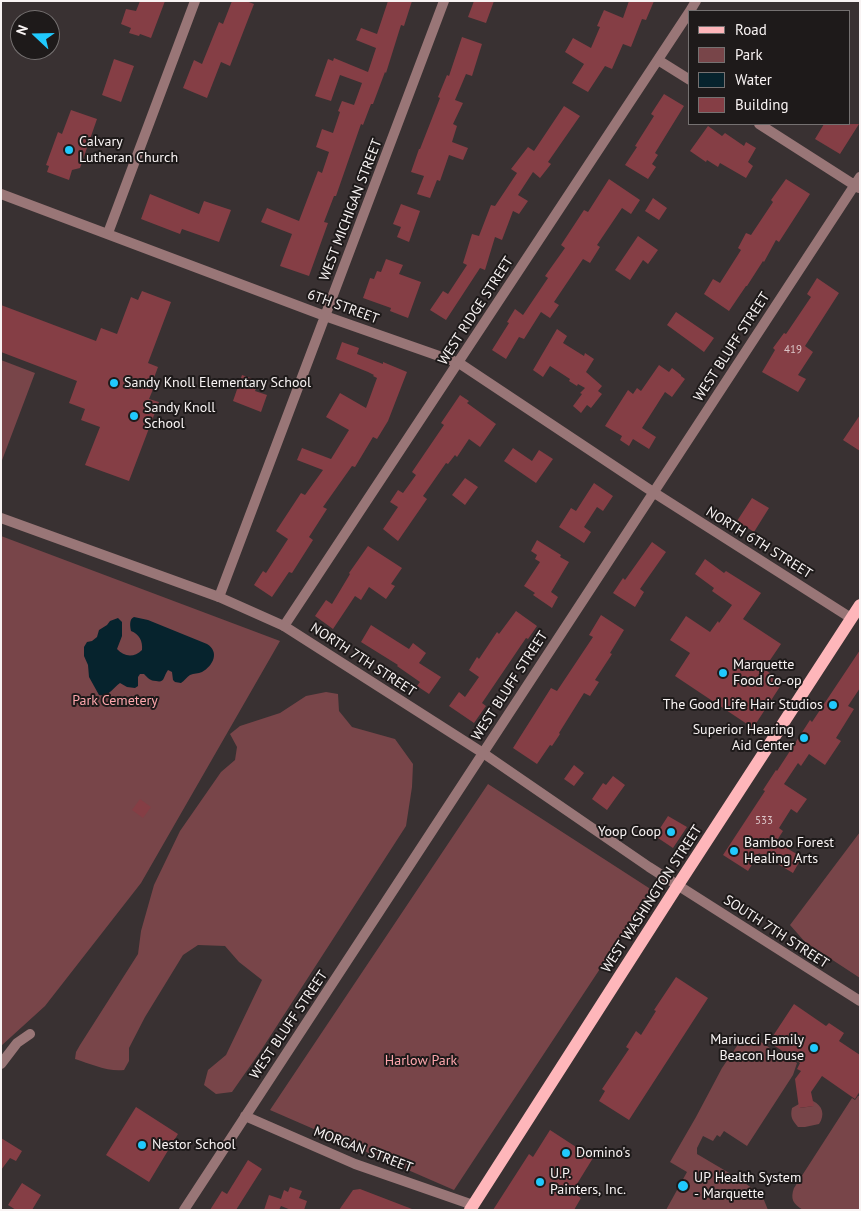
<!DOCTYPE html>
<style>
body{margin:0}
#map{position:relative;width:861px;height:1211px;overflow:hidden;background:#393132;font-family:"PT Sans",sans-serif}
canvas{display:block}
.frame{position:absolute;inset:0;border:2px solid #f8f3f3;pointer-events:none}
.legend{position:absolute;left:688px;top:10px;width:162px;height:115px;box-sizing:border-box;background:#1e1a1a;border:1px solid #757171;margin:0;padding:6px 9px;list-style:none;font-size:15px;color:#f8f3f3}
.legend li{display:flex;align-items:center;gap:10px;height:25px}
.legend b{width:25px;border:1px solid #757171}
.north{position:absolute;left:10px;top:10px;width:50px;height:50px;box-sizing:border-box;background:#1e1a1a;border:1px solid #757171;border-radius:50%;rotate:291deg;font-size:14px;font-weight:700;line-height:20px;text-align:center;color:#f8f3f3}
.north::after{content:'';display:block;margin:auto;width:18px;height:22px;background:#20c9fd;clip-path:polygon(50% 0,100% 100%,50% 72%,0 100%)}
</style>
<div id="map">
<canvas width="861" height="1211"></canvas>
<div class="frame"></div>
<ul class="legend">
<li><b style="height:6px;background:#feb6ba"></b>Road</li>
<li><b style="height:14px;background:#784549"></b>Park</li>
<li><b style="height:14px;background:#06232d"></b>Water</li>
<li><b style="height:14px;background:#853e45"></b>Building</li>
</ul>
<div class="north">N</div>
</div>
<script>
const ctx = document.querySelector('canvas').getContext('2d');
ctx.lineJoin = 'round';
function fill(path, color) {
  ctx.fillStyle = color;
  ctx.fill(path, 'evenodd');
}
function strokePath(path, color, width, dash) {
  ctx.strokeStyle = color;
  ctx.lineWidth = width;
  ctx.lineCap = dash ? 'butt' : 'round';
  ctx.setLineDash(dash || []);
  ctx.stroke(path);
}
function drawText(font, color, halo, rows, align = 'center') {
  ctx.font = font + ' "PT Sans",sans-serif';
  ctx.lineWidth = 4;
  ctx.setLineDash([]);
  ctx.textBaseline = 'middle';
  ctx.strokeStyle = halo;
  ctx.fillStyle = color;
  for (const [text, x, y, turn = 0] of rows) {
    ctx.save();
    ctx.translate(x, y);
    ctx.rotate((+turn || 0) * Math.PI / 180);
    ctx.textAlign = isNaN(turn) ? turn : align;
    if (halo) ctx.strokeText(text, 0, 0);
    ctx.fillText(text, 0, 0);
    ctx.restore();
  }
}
fill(new Path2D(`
 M1 360 35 373 1 463Z
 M1 536 280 641 141 883 45 1006 1 1046Z
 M326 692 338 694 339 711 352 727 395 739 413 764 412 787 406 826 260 1052 232 1092 216 1094 204 1085 208 1070 226 1055 262 980 239 962 225 946 198 945 183 955 145 1017 129 1048V1061L124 1070C108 1072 91 1064 75 1059L76 1052 80 1045 138 954 141 931 154 885 180 831 221 772 235 760 237 747 230 734 240 726 280 713 306 696Z
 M488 784 652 890 454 1190 270 1110Z
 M860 832V978L805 942 790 925Z
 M750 1035 770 1048 768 1055 775 1058 780 1052 797 1063 793 1075 747 1146 724 1131 720 1137 717 1135 713 1141 703 1136 697 1148V1154L736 1177 762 1195 768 1210H666L687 1172 670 1162 696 1117 722 1068 741 1040Z
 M858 1096H860V1210H803C793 1204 790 1199 794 1188L852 1098 855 1100Z
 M813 1101C823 1106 825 1115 819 1124L805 1127H798C792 1120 790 1117 792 1108L799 1104 800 1108 813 1106Z`), '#784549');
fill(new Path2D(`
 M134 617 148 620 207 644C220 652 213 666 202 672 198 674 194 673 190 675 187 677 184 681 181 683L175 682 173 680 172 672 168 670C163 677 165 683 156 681 150 681 148 678 144 674H140L138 677V686L135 688 127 687 120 683C113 688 109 697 99 695L89 677 88 665 84 656V647L87 642 92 641 97 637 99 630 107 625 110 621 118 618 122 622V636L117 649C124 657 134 658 142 650 143 641 139 634 131 631 130 626 129 619 134 617Z`), '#06232d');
fill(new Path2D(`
 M140 1H165L151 38 140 34 139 36 129 33 131 28 121 24 126 9 136 11Z
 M232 1H246L254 4 230 66 221 62 207 98 183 88 194 60 202 64 219 22 223 24Z
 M388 1H412L404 26 401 25 386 73 385 72 373 104H371L363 125 361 124 336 196H334L324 222 328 223 309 276 280 266 292 234 261 222 267 208 299 221 318 171 322 173 329 152 316 147 322 129 333 133 340 112 338 111 342 101 354 105 362 83 340 75 331 101 315 96 328 59 333 61 334 58 368 72 376 48 356 40 361 28 377 34Z
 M474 1H494L486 23 468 17Z
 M629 1H654L646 20 642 19 631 47 623 44 612 69 605 66 588 92 572 83 584 64 565 52 573 38 591 48 600 27 597 26 604 10 623 18Z
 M462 37 482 44 472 76 466 74 455 100 463 103 453 124 457 126 452 142 468 148 463 160 449 155 440 181 437 180 430 198 417 194 424 176 411 172 419 149H420L440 98 438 97 447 75 449 76Z
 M114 59 134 66 121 102 102 95Z
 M664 94 684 106 655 153 658 155 652 164 656 167 648 179 625 165 637 147 635 146 654 116 651 114Z
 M564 106 580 116 548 162 551 164 540 178 533 172 518 195 528 201 519 214 513 211 502 240 495 237 485 270 480 268 446 320 430 310 443 291 448 294 467 265 463 263 472 234 479 236 491 205 495 206 517 173 511 169 528 147 534 151Z
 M71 110 97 119 80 168 72 170 69 180 47 172 49 166 46 165 58 132 62 134Z
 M824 124H859L840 154 815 139Z
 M708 126 722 136 725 133 744 146 746 142 756 148 748 162 753 166 746 178 720 163 718 167 707 160 706 162 690 151Z
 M609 179 640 200 631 214 622 208 597 245 600 247 590 263 583 259 554 302 559 305 550 318 541 312 524 339 519 337 506 359 492 350 509 323 507 322 515 309 523 315 548 278 545 276 565 248 561 245 584 210 588 212Z
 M786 179 810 194 779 242 776 240 764 262 763 261 747 286H746L729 311 704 294 713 279 720 283 741 250 738 248 746 233 751 235 773 202 771 200Z
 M150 194 199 214 204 201 231 210 219 242 182 229 180 234 141 219Z
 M653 198 667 208 659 220 645 211Z
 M401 204 420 211 409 242 397 237 401 227 393 224Z
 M638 236 658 250 648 264 643 260 630 280 615 270Z
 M386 259 403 265 399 274 421 282 408 318 390 311 391 308 363 298 370 278 374 279 377 271 381 272Z
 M817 278 839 293 805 346 813 352 798 375 806 379 798 392 762 372 775 350 773 348 784 333 786 334 811 297 807 294Z
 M142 291 171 302 148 363 158 367 151 386 154 387 149 399 159 402 129 481 85 465 100 427 81 420 85 409 69 403 77 381 1 352V305L96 341 101 328 117 334 131 297 138 300Z
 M676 312 714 338 704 352 667 325Z
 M557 329 567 336 563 343 584 356 585 353 594 359 586 372 602 386 598 391 602 394 591 408 587 405 581 413 573 406 582 394 580 393 585 388 578 384 577 386 569 381 570 379 550 366 543 377 533 370Z
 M342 342 359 348 357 354 383 364V362L407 372 388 421 377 439 373 437 355 467 352 466 323 507 327 509 309 537 313 540 292 573 289 572 272 597 254 585 263 571 266 573 288 539 276 531 301 493 305 495 323 470 297 460 302 448 331 459 349 430 326 417 340 393 366 408 377 378 373 376 374 375 368 372 336 359Z
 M659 365 669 372 672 368 681 375V376L685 379 672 397 665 392 642 428 656 437 649 449 633 439 629 446 620 440 622 436 605 426 628 390 633 394 637 388 641 391Z
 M242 375 259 381 255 391 267 395 261 412 233 401Z
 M460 395 469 401 467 403 496 424 480 447 469 439 457 457 455 455 448 464 446 463 423 496 427 499 398 541 383 529 398 507 390 502 398 490 403 493 416 475 412 472 444 425 441 423Z
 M860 415V451L843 440Z
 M513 448 532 461 539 450 553 459 536 483 504 461Z
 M465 478 478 487 465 505 452 495Z
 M594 483 613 496 603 511 597 507 584 527 591 532 584 543 559 527 571 508 576 511Z
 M752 498 769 508 754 532 737 521Z
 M537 540 561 555 560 557 569 562 551 592 558 597 552 608 533 595 535 593 524 586 540 562 535 559 537 555 531 551Z
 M652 542 666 552 640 589 644 592 635 607 613 593 623 578 625 580Z
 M368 546 402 568 391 584 395 586 386 599 369 587 361 600 355 596 333 629 315 616 326 600 332 604 350 574 349 573Z
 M705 559 724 573 726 571 761 593 743 619 781 644 764 669 783 682 753 728 675 676 690 653 670 640 686 616 710 632 718 621 719 623 732 605 712 591 714 588 695 574Z
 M516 611 537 626 528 639 526 638 482 703 486 706 474 723 449 706 459 692 465 697 479 677 469 670 477 657 479 659 497 632 499 634Z
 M601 615 624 630 610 653 612 654 595 680 599 682 590 696 584 693 559 733 560 734 552 746 550 745 537 764 513 748 551 688 557 691 593 637 589 635Z
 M371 625 409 649 413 643 426 653 419 663 441 677 429 694 417 686 420 682 397 666 398 665 361 642Z
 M860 650V688L848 706 854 709 836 738 841 741 825 765 809 754 801 766 798 763 784 784 807 799 797 813 791 809 779 828 783 831 776 842 802 857 793 873 759 853 748 871 723 855 765 791 763 790 776 770 777 771 810 720 812 722Z
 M574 765 584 773 574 786 564 779Z
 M613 776 625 785 607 810 592 799 603 783 606 785Z
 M140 799 151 807 143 818 132 810Z
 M668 816 687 827 673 848 655 836Z
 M676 977 708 998 629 1120 599 1101 605 1091 602 1089 629 1049 626 1047 636 1031 641 1035 656 1011 654 1010Z
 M794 1004 826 1026 829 1023 844 1033 839 1041 860 1055V1091L855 1099 822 1076 811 1092 814 1106 799 1108 795 1079 801 1071 797 1069 800 1063 769 1042Z
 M136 1107 178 1134 149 1182 106 1155Z
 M550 1130 593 1158 572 1192 581 1198 574 1210H493L529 1154 533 1157Z
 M1 1138 22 1151 16 1161 10 1158 1 1170Z
 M248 1160 262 1169 236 1210H210L222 1191 227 1194Z
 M22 1183 41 1195 32 1210H16L8 1205Z
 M290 1187 302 1191 299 1198 307 1201 304 1210H291L281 1206 279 1210H264L269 1195 281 1199 284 1190 288 1192Z
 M360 1189 412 1209V1210H339L353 1190Z`), '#853e45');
strokePath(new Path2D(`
 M690 11 696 1
 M658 60 690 80
 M759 124 859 188
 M1 194 325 316 459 363 653 492 851 618
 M108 233 195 1
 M219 597 444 1
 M284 626 690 11
 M1 1064 17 1043 30 1034
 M245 1116 355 1164 473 1205
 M184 1210 860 177`), '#997677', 10);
strokePath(new Path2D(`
 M1 518 219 597 284 626 483 753 649 867 860 1001`), '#997677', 10);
strokePath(new Path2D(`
 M470 1210 678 885 860 605`), '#feb6ba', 12);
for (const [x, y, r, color] of [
 [69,150,5,"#20c9fd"],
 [114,383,5,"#20c9fd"],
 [134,416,5,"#20c9fd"],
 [723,673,5,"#20c9fd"],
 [833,705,5,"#20c9fd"],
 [804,738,5,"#20c9fd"],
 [671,832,5,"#20c9fd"],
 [734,851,5,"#20c9fd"],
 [814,1048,5,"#20c9fd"],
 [142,1145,5,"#20c9fd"],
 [566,1153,5,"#20c9fd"],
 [540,1182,5,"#20c9fd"],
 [683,1186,6,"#20c9fd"]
]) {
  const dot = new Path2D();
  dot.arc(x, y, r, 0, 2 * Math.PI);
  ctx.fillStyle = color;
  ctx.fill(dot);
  strokePath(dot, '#1e1a1a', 2);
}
drawText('11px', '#dbc6c8', null, [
 ["419",793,350],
 ["533",764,821]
]);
drawText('14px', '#f8f3f3', '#1e1a1a', [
 ["Calvary",79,142],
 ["Lutheran Church",79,158],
 ["Sandy Knoll Elementary School",124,383],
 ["Sandy Knoll",144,408],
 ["School",144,424],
 ["Marquette",733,665],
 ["Food Co-op",733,681],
 ["The Good Life Hair Studios",823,705,"right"],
 ["Superior Hearing",794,730,"right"],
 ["Aid Center",794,746,"right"],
 ["Yoop Coop",661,832,"right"],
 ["Bamboo Forest",744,843],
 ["Healing Arts",744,859],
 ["Mariucci Family",804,1040,"right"],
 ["Beacon House",804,1056,"right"],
 ["Nestor School",152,1145],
 ["Domino's",576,1153],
 ["U.P.",550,1174],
 ["Painters, Inc.",550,1190],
 ["UP Health System",694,1178],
 ["- Marquette",694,1194]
], 'left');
drawText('14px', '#f8f3f3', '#1e1a1a', [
 ["WEST MICHIGAN STREET",351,210,-69],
 ["6TH STREET",343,307,20],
 ["WEST RIDGE STREET",476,311,-57],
 ["WEST BLUFF STREET",732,347,-57],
 ["NORTH 6TH STREET",759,543,32],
 ["NORTH 7TH STREET",363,660,33],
 ["WEST BLUFF STREET",510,686,-57],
 ["WEST WASHINGTON STREET",652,899,-57],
 ["SOUTH 7TH STREET",776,932,33],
 ["WEST BLUFF STREET",289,1025,-56],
 ["MORGAN STREET",363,1150,21]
]);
drawText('14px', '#fea7ad', '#1e1a1a', [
 ["Park Cemetery",115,701],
 ["Harlow Park",421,1061]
]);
</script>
